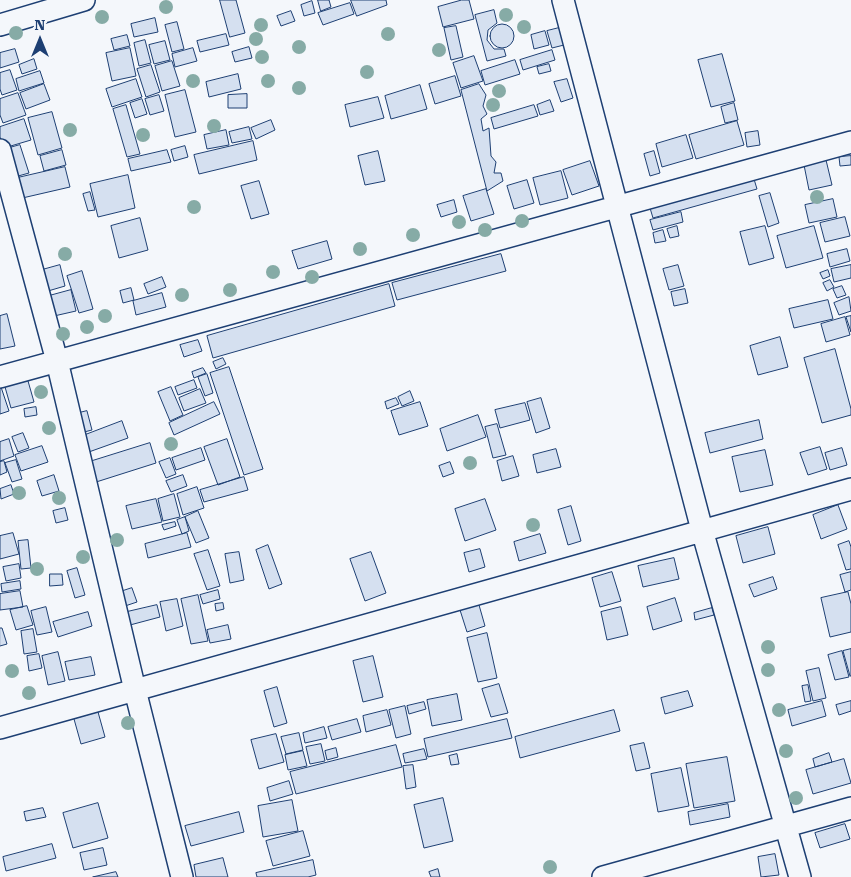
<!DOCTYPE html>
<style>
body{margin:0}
#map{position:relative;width:851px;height:877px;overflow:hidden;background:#f4f7fb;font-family:"Roboto Serif",serif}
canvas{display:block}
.north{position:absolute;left:15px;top:15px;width:50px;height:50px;-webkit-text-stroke:4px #f4f7fb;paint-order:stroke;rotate:0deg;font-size:14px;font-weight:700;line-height:20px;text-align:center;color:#1d3f73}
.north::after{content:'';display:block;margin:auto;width:18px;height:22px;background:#1d3f73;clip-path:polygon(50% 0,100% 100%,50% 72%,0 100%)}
</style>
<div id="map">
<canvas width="851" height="877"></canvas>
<div class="north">N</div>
</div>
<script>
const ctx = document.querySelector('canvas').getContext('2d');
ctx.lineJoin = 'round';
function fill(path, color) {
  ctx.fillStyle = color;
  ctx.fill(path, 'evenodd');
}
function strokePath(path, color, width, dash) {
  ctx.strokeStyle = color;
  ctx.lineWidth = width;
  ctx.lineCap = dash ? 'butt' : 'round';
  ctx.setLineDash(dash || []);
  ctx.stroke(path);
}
const building = new Path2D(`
 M220 0H236L245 33 230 37Z
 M318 0H329L331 7 321 11Z
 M351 0H386L387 5 357 16Z
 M462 0H469L474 19 443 27 438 7Z
 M312 1 315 13 304 16 301 5Z
 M350 3 354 14 323 25 318 13Z
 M494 10 497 23 488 30 487 40 494 49H504L506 56 487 61 475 15Z
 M291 11 295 21 281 26 277 16Z
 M155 18 158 32 134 37 131 24Z
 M177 22 184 49 172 52 165 25Z
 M490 36a12 12 0 1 1 24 0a12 12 0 1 1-24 0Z
 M456 26 463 57 451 60 444 28Z
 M559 28 564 45 552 48 547 31Z
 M545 31 549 45 534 49 531 35Z
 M226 34 229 45 200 52 197 41Z
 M127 35 130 46 114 50 111 39Z
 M145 40 151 63 139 66 134 43Z
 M165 41 170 60 154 64 149 45Z
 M249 47 252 58 235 62 232 52Z
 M130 48 136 76 112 81 106 53Z
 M193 48 197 61 175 67 172 54Z
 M15 49 19 62 0 68V53Z
 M552 50 555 60 523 70 520 60Z
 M722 54 735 101 711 107 698 60Z
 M474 56 483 81 461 88 453 63Z
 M34 59 37 69 22 74 19 65Z
 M515 60 520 74 485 85 481 71Z
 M172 61 180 86 162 91 155 66Z
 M549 64 551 71 539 74 537 67Z
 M151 65 160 92 146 97 137 69Z
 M10 70 17 90 2 95 0 89V73Z
 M40 71 44 83 19 91 16 79Z
 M238 74 241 89 209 97 206 82Z
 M455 76 461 96 435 104 429 84Z
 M136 79 142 97 112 107 106 89Z
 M567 79 573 98 561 102 554 82Z
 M44 84 50 100 26 109 20 93Z
 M479 84 486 95 483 106 487 114 481 119 483 131 489 128 491 156 496 162 494 173H501L503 181 487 191 461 90Z
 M420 85 427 109 391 119 385 96Z
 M185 90 196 132 175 137 165 95Z
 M18 93 26 115 3 123 0 115V99Z
 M247 94V108H228V95Z
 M159 95 164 111 150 115 145 99Z
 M378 97 384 118 350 127 345 105Z
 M142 99 147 114 135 118 130 103Z
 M550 100 554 111 540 115 537 105Z
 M734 103 738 120 725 123 721 107Z
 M126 105 140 154 127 157 113 109Z
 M534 105 538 116 494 129 491 118Z
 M52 112 62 148 38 155 28 118Z
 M24 119 31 140 4 148 0 137V127Z
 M271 120 275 130 256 139 251 128Z
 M737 121 744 145 696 159 689 135Z
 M249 127 252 139 232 143 229 132Z
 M226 130 229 145 207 149 204 135Z
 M758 131 760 145 747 147 745 133Z
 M686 135 693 158 662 167 656 144Z
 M253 141 257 160 199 174 194 155Z
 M20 145 29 173 11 178 2 150Z
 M185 146 188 157 174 161 171 150Z
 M62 150 66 165 44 171 40 156Z
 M167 150 171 162 131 171 128 159Z
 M378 151 385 181 365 185 358 156Z
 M654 151 660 173 650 176 644 154Z
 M851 156V165L840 166 839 157Z
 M826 160 832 185 809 190 804 165Z
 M590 161 599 186 572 195 563 170Z
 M65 167 70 187 18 199 13 179Z
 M561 171 568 198 540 205 533 178Z
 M128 175 135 208 98 217 90 184Z
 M754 179 757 189 653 218 650 208Z
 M527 180 534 203 514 209 507 186Z
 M259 181 269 214 251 219 241 186Z
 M486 189 494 214 471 221 463 196Z
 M90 192 95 210 88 211 83 194Z
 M770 193 779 223 768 227 759 196Z
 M833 199 837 217 809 223 805 205Z
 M454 200 457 212 441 217 437 205Z
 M681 212 683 222 653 230 650 220Z
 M845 217 850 236 825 242 820 223Z
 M140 218 148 250 119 258 111 226Z
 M677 226 679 236 670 238 667 229Z
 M765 226 774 258 749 265 740 232Z
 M814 226 823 258 786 268 777 236Z
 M663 230 666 241 655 243 653 233Z
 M327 241 332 259 298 269 292 251Z
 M847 249 850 261 830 267 827 254Z
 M501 254 506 271 397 300 392 283Z
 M60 265 65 286 48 291 42 270Z
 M678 265 684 286 669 290 663 269Z
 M851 265V278L834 282 831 269Z
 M828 270 830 276 823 279 820 273Z
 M82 271 93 309 79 313 67 276Z
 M162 277 166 287 148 294 144 284Z
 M830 280 834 287 827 291 823 283Z
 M389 284 395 306 213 358 207 336Z
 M842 286 846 295 837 298 833 289Z
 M131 288 134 300 123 303 120 291Z
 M685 289 688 303 674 306 671 292Z
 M71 290 76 311 54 316 49 296Z
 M162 293 166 307 136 315 133 301Z
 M849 297 851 311 839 315 834 303Z
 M828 300 833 319 794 328 789 309Z
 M7 314 15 346 0 349V316Z
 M851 316V332L846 317Z
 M845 317 850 335 826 342 821 324Z
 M780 337 788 367 758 375 750 346Z
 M198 340 202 351 184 357 180 345Z
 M835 349 851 409V415L822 423 804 358Z
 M223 358 226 364 216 369 213 362Z
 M229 367 263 469 244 475 210 373Z
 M203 368 206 373 194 378 192 372Z
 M207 374 213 393 205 396 198 377Z
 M194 380 197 388 178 395 175 387Z
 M28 381 34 402 11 408 5 387Z
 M1 387 9 411 0 414V388Z
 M171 387 183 415 170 421 158 392Z
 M200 389 206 403 184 411 179 398Z
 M410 391 414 401 402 406 398 397Z
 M396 398 399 404 387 409 385 402Z
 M541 398 550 428 536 433 527 402Z
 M214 402 220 414 174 435 169 423Z
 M420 402 428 426 399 435 391 411Z
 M525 403 530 420 500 428 495 410Z
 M36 407 37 415 25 417 24 409Z
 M87 411 92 430 80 433 75 414Z
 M478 415 486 437 447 451 440 429Z
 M759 420 763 439 710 453 705 433Z
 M122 421 128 438 86 453 80 437Z
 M497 424 506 455 493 458 485 427Z
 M23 433 29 448 18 452 12 437Z
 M9 439 14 456 0 461V442Z
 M227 439 240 477 218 485 204 447Z
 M150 443 156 463 93 483 86 463Z
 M42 446 48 462 21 471 15 455Z
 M820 447 827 469 808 475 800 453Z
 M201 448 205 460 176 470 172 458Z
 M842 448 847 465 830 470 825 453Z
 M556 449 561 467 537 473 533 455Z
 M765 450 773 485 740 492 732 457Z
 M513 456 519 476 502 481 497 461Z
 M170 458 176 474 166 478 159 462Z
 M16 460 22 479 12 482 5 463Z
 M4 461 7 472 0 475V462Z
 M450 462 454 473 443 477 439 466Z
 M54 475 59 491 42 496 37 481Z
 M183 475 187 486 171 492 166 481Z
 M244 477 248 490 204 502 200 490Z
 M11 485 14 494 1 499 0 489Z
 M197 487 204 508 183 515 177 494Z
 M174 494 180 517 163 521 158 499Z
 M156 499 162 522 132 529 126 506Z
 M485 499 496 530 465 541 455 509Z
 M838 505 847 529 821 539 813 515Z
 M571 506 581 541 568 545 558 510Z
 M65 508 68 520 56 523 53 511Z
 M198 511 209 538 196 543 185 517Z
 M185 517 189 531 182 534 177 520Z
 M175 522 176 526 164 530 162 525Z
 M768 527 775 554 743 563 736 536Z
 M13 533 19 554 0 559V536Z
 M187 533 191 547 148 558 145 544Z
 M540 534 546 553 519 561 514 542Z
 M28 540 31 568 21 569 18 541Z
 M849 541 851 547V569L846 570 838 545Z
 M268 545 282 584 269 589 256 550Z
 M480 549 485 567 469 572 464 553Z
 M208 550 220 586 207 590 194 554Z
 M239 552 244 580 230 583 225 554Z
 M371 552 386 593 365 601 350 559Z
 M674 558 679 579 643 587 638 566Z
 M19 564 21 578 6 581 3 567Z
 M77 568 85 595 75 598 67 571Z
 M612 572 621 601 600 607 592 578Z
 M851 572V590L845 592 840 575Z
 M50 574H62L63 585 50 586Z
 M773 577 777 589 754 597 749 585Z
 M20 581 21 589 2 592 1 584Z
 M132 588 137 602 125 606 120 592Z
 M218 590 220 599 203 604 200 595Z
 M20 591 23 607 0 610V594Z
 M848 592 851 604V632L830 637 821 598Z
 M198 595 208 641 191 644 181 599Z
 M675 598 682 621 653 630 647 607Z
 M177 599 183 626 166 631 160 602Z
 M223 603 224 609 216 611 215 604Z
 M157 605 160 617 130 625 127 612Z
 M479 605 485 626 467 632 460 610Z
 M27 606 33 625 16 630 10 610Z
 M46 607 52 632 37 635 31 611Z
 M621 607 628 635 607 640 601 612Z
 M712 608 714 615 695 620 694 613Z
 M88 612 92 626 58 637 53 622Z
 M228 625 231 639 210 643 207 630Z
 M0 628H2L7 644 0 646Z
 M33 629 37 652 24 654 21 631Z
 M487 633 497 678 478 682 467 638Z
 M851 649V676H850L843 651Z
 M842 651 849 677 835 680 828 655Z
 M58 652 65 681 48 685 42 656Z
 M39 654 42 668 29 671 27 656Z
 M373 656 383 697 363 702 353 661Z
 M91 657 95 675 69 680 65 662Z
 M819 668 826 698 813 701 806 671Z
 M499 684 508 713 491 717 482 689Z
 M808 685 811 701 805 702 802 686Z
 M277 687 287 723 274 727 264 691Z
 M688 691 693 706 665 714 661 698Z
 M457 694 462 720 432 726 427 700Z
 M822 701 826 716 792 726 788 710Z
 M851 701V711L839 715 836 705Z
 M424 702 426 709 409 714 407 706Z
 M405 706 411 734 396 738 389 710Z
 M387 710 391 725 366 732 363 716Z
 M614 710 620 731 520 758 515 737Z
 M98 712 105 737 81 744 74 719Z
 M357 719 361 732 332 740 328 727Z
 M507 719 512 738 428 757 424 739Z
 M324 727 327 738 305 743 303 733Z
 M299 733 303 750 286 754 281 737Z
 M276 734 284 762 259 769 251 740Z
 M644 743 650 768 636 771 630 746Z
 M321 744 325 761 310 764 306 747Z
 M396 745 402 767 296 794 290 772Z
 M336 748 338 757 327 760 325 751Z
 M424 749 427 759 405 763 403 754Z
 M303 751 307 766 288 770 285 755Z
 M829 753 832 762 815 767 813 759Z
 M457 754 459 764 451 765 449 756Z
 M727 757 735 801 694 808 686 764Z
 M844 759 851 783 813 794 806 770Z
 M413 765 416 787 406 789 403 766Z
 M681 768 689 806 658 812 651 774Z
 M289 781 293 794 270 801 267 788Z
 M443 798 453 841 424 848 414 805Z
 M292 800 298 831 263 837 258 806Z
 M98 803 108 838 73 848 63 813Z
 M728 804 730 817 690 825 688 812Z
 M43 808 46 817 26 821 24 812Z
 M239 812 244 832 191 846 185 826Z
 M845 824 850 839 820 848 815 833Z
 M303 831 310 856 273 866 266 841Z
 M52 844 56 858 6 871 3 857Z
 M103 848 107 865 84 870 80 853Z
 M775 854 779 875 761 877 758 857Z
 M223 858 228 877H196L194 865Z
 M313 860 316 875 308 877H257L256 873Z
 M438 869 440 877H431L429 872Z
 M116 872 118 877H93Z`);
fill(building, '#d5e0f0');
strokePath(building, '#1d3f73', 1);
const minor = new Path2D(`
 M563 0 702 530 800 877
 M0 25 84 0
 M0 150 57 361 135 690 182 877
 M0 377 851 142
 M0 728 851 489
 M603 877 851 808`);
strokePath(minor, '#1d3f73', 24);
strokePath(minor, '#f4f7fb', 21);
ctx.fillStyle = '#86aba6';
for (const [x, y] of [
 [166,7],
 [506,15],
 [102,17],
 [261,25],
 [524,27],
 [16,33],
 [388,34],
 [256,39],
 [299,47],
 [439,50],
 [262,57],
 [367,72],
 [193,81],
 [268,81],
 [299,88],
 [499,91],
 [493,105],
 [214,126],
 [70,130],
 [143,135],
 [817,197],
 [194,207],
 [522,221],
 [459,222],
 [485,230],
 [413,235],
 [360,249],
 [65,254],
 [273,272],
 [312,277],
 [230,290],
 [182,295],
 [105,316],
 [87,327],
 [63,334],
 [41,392],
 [49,428],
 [171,444],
 [470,463],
 [19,493],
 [59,498],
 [533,525],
 [117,540],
 [83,557],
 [37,569],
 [768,647],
 [768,670],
 [12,671],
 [29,693],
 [779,710],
 [128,723],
 [786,751],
 [796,798],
 [550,867]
]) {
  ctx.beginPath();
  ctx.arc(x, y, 7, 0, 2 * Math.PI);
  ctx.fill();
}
</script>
